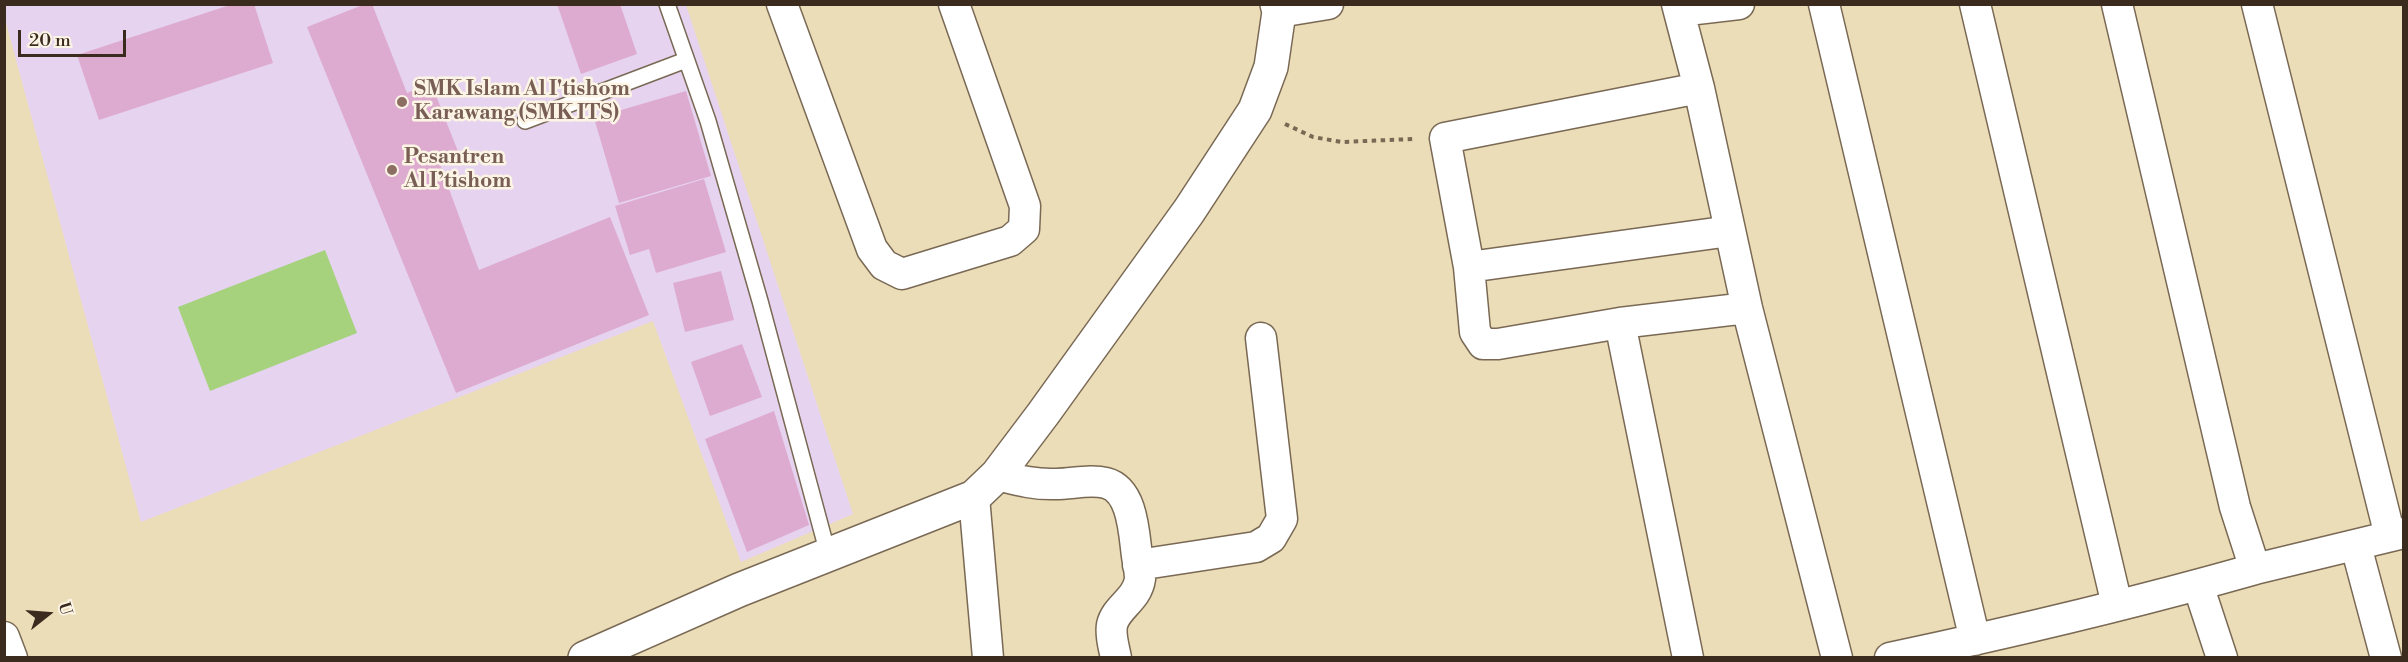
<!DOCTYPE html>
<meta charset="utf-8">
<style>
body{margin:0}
#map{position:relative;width:2408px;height:662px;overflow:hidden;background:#ecddb9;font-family:"Libre Bodoni",serif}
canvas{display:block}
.frame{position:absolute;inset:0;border:6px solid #3b2a1e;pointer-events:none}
.north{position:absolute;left:18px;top:584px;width:60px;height:60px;-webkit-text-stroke:4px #fcf5e5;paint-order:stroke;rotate:73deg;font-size:16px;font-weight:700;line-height:24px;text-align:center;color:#3b2a1e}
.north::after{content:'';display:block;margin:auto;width:21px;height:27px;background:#3b2a1e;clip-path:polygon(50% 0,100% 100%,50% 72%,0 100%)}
.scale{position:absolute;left:18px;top:30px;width:108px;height:27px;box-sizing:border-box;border:3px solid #3b2a1e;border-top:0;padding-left:8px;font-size:18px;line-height:21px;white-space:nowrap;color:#3b2a1e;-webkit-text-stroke:4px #fcf5e5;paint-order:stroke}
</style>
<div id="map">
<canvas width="2408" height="662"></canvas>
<div class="frame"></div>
<div class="north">U</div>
<div class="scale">20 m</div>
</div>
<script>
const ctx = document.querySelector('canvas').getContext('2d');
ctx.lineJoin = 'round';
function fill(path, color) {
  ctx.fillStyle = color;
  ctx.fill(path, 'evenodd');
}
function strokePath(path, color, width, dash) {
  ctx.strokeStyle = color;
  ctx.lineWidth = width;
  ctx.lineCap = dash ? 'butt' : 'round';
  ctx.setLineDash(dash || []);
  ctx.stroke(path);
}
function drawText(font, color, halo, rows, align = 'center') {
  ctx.font = font + ' "Libre Bodoni",serif';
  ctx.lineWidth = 5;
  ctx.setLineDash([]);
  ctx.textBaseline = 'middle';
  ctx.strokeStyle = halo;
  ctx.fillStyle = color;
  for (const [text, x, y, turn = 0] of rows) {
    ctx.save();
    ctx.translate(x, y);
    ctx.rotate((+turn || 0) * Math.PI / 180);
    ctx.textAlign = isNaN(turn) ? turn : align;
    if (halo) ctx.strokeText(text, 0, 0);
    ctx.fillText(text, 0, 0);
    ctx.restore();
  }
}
fill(new Path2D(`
 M4 5H686L853 514 741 562 653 321 141 522 5 19Z`), '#e6d3f0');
fill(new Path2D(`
 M325 250 357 333 210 391 178 307Z`), '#a6d27e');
fill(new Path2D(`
 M233 4H254L273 63 99 120 77 55Z
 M365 4H372L407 93 431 83 459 154 439 162 479 270 610 217 649 315 456 393 307 27Z
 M557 4H620L637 54 581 74Z
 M686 91 711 176 619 203 594 118Z
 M704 179 726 252 656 273 649 249 630 255 615 206Z
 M721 271 734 320 685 332 673 283Z
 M742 344 762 397 710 416 691 362Z
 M774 411 809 525 747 552 705 439Z`), '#deabd0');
const lane = new Path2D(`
 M667 4 708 121 760 301 828 554
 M525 121 686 60`);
const street = new Path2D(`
 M782 4 872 249 884 265 902 274 1010 241 1024 229 1025 206 954 4
 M1677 4 1699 88 1747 308 1837 658
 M1824 4 1975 640
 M1975 4 2117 605
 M2117 4 2235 507 2255 569 2404 533
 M2257 4 2390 536
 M1679 11 1739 4
 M1279 12 1328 4
 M1699 88 1445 138 1469 267 1475 332 1483 344H1498L1620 323 1747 308
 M1469 267 1730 231
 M1620 323 1688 658
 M997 475C1017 480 1035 485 1056 484 1072 484 1090 479 1106 483 1133 490 1134 534 1137 556 1138 563 1140 571 1140 579 1137 600 1116 607 1112 625 1110 636 1114 647 1116 658
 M974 497 988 658
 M2356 546 2386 658
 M1138 565 1256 547 1271 538 1282 519 1261 338
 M2198 585 2222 658
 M4 637 12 658
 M1890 658C2013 632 2135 603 2255 569`);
const secondary = new Path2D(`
 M585 658 739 590 974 497 997 475 1043 414 1189 211 1255 110 1271 67 1279 12 1277 4`);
strokePath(lane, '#796954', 18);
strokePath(street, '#796954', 33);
strokePath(secondary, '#796954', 36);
strokePath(new Path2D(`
 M1285 124 1313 137 1342 142 1413 139`), '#796954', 4, [4.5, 4.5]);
strokePath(lane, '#fff', 15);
strokePath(street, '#fff', 30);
strokePath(secondary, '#fff', 33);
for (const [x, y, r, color] of [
 [402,102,6,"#8d6e63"],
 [392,170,6,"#8d6e63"]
]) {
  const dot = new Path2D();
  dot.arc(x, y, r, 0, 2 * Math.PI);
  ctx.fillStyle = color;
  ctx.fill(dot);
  strokePath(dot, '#fcf5e5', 2);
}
drawText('bold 21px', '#785e54', '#fcf5e5', [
 ["SMK Islam Al I'tishom",414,90],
 ["Karawang (SMK ITS)",414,114],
 ["Pesantren",404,158],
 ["Al I’tishom",404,182]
], 'left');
</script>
